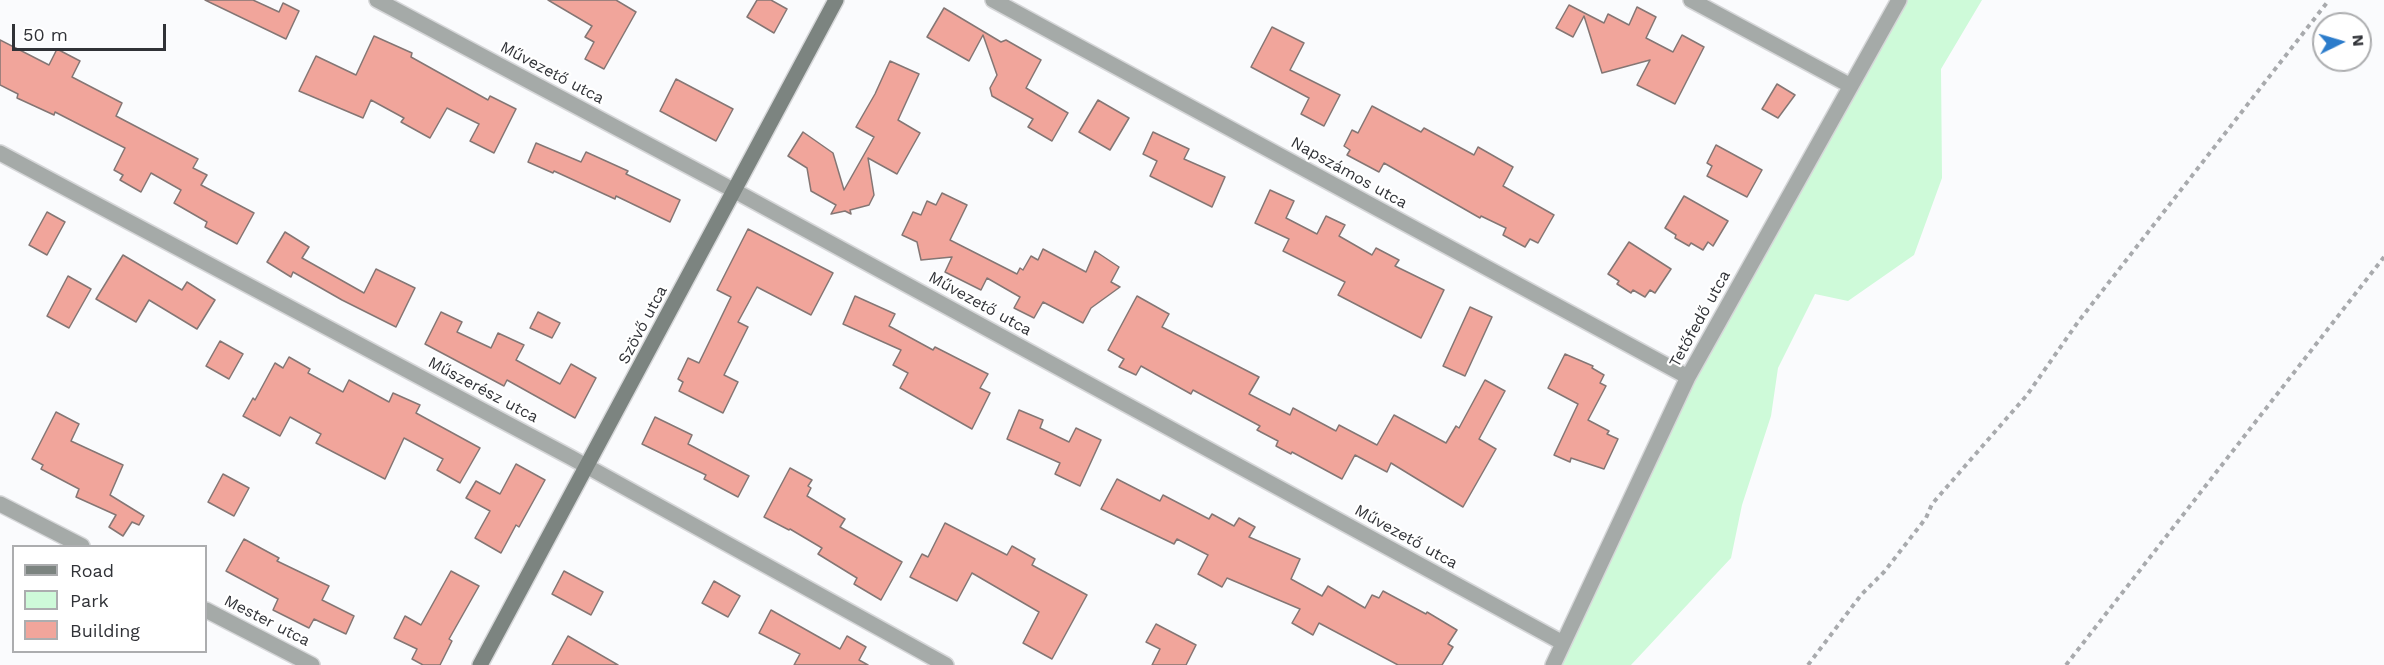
<!DOCTYPE html>
<meta charset="utf-8">
<style>
body{margin:0}
#map{position:relative;width:2384px;height:665px;overflow:hidden;background:#fafbfd;font-family:"Work Sans",sans-serif}
canvas{display:block}
.legend{position:absolute;left:12px;top:545px;width:195px;height:108px;box-sizing:border-box;background:#fff;border:2px solid #acadaf;margin:0;padding:8px 10px;list-style:none;font-size:18px;color:#303237}
.legend li{display:flex;align-items:center;gap:12px;height:30px}
.legend b{width:30px;border:2px solid #acadaf}
.north{position:absolute;left:2312px;top:12px;width:60px;height:60px;box-sizing:border-box;background:#fff;border:2px solid #acadaf;border-radius:50%;rotate:85deg;font-size:16px;font-weight:700;line-height:24px;text-align:center;color:#303237}
.north::after{content:'';display:block;margin:auto;width:21px;height:27px;background:#2c7ccb;clip-path:polygon(50% 0,100% 100%,50% 72%,0 100%)}
.scale{position:absolute;left:12px;top:24px;width:154px;height:27px;box-sizing:border-box;border:3px solid #303237;border-top:0;padding-left:8px;font-size:18px;line-height:21px;white-space:nowrap;color:#303237;-webkit-text-stroke:4px #fff;paint-order:stroke}
</style>
<div id="map">
<canvas width="2384" height="665"></canvas>
<ul class="legend">
<li><b style="height:8px;background:#7c8480"></b>Road</li>
<li><b style="height:16px;background:#cefad9"></b>Park</li>
<li><b style="height:16px;background:#f1a59b"></b>Building</li>
</ul>
<div class="north">N</div>
<div class="scale">50 m</div>
</div>
<script>
const ctx = document.querySelector('canvas').getContext('2d');
ctx.lineJoin = 'round';
function fill(path, color) {
  ctx.fillStyle = color;
  ctx.fill(path, 'evenodd');
}
function strokePath(path, color, width, dash) {
  ctx.strokeStyle = color;
  ctx.lineWidth = width;
  ctx.lineCap = dash ? 'butt' : 'round';
  ctx.setLineDash(dash || []);
  ctx.stroke(path);
}
function drawText(font, color, halo, rows, align = 'center') {
  ctx.font = font + ' "Work Sans",sans-serif';
  ctx.lineWidth = 4.5;
  ctx.setLineDash([]);
  ctx.textBaseline = 'middle';
  ctx.strokeStyle = halo;
  ctx.fillStyle = color;
  for (const [text, x, y, turn = 0] of rows) {
    ctx.save();
    ctx.translate(x, y);
    ctx.rotate((+turn || 0) * Math.PI / 180);
    ctx.textAlign = isNaN(turn) ? turn : align;
    if (halo) ctx.strokeText(text, 0, 0);
    ctx.fillText(text, 0, 0);
    ctx.restore();
  }
}
fill(new Path2D(`
 M1899 0H1982L1941 69 1942 178 1914 255 1848 301 1815 294 1778 368 1771 416 1742 505 1731 558 1631 665H1553L1688 377Z`), '#cefad9');
const building = new Path2D(`
 M205 0H253L279 12 283 3 299 11 286 39Z
 M548 0H616L636 12 604 69 585 59 594 42 585 37 592 26Z
 M757 0H771L787 9 774 33 747 17Z
 M1569 5 1604 23 1608 14 1629 25 1637 7 1656 17 1646 38 1673 52 1682 35 1704 47 1675 104 1637 85 1650 60 1602 73 1584 16 1573 37 1556 28Z
 M944 8 1001 42 1006 40 1041 60 1026 88 1068 113 1052 141 1028 127 1033 119 992 96 990 88 997 75 983 35 969 61 927 37Z
 M1272 27 1304 43 1290 70 1340 95 1324 126 1301 114 1309 98 1251 67Z
 M374 36 412 53 411 57 488 100 490 96 516 109 494 153 470 141 479 124 447 108 430 138 401 122 404 118 371 100 363 118 299 91 316 56 356 75Z
 M0 40 49 65 57 49 80 61 72 77 122 103 116 116 198 159 193 168 207 175 201 185 254 213 237 244 205 227 207 222 174 203 181 190 151 173 141 192 120 180 123 175 114 170 125 148 55 112 54 115 17 98 18 94 0 85Z
 M890 61 919 74 898 120 920 133 897 174 868 158 874 195 869 205 850 210 851 214 845 211 831 214 836 205 811 191 807 168 788 156 803 132 833 153 844 190 874 137 856 127 875 94Z
 M676 79 733 109 716 141 660 111Z
 M1777 84 1795 95 1778 118 1762 109Z
 M1098 100 1129 118 1110 150 1079 132Z
 M1372 106 1421 132 1424 128 1474 155 1478 147 1513 167 1503 186 1554 215 1538 243 1530 239 1525 247 1503 235 1506 228 1481 216 1480 218 1384 163 1379 172 1347 155 1350 150 1344 146 1352 130 1358 133Z
 M1153 132 1189 149 1184 159 1225 177 1212 207 1150 176 1157 161 1143 154Z
 M536 143 581 162 586 152 628 171 626 174 680 200 670 222 616 196 615 199 554 171 553 173 528 162Z
 M1716 145 1762 170 1747 197 1707 176 1712 166 1707 163Z
 M1270 190 1294 201 1286 218 1317 234 1326 216 1345 225 1339 236 1372 255 1376 248 1399 260 1395 266 1444 290 1421 338 1338 295 1345 282 1283 251 1289 239 1255 223Z
 M942 193 967 205 950 240 1017 274 1020 268 1023 270 1031 256 1038 260 1043 249 1086 272 1095 251 1119 267 1111 282 1120 287 1091 308 1083 323 1043 302 1034 318 1014 308 1020 297 987 278 981 290 945 272 952 257 921 260 917 242 902 235 913 212 921 215 927 201 936 205Z
 M1684 196 1728 221 1713 246 1708 242 1703 250 1691 243 1689 246 1675 238 1676 235 1665 228Z
 M47 212 65 222 47 255 29 245Z
 M748 229 833 273 811 315 757 287 738 322 748 327 724 375 738 382 723 413 679 391 683 382 678 379 688 358 699 363 731 297 717 290Z
 M285 232 309 247 302 258 364 293 376 269 415 288 396 327 342 300 293 272 291 277 267 262Z
 M1629 242 1671 269 1655 293 1650 290 1645 297 1633 290 1631 293 1617 284 1619 281 1608 274Z
 M123 255 182 290 187 282 215 300 197 329 149 300 136 322 96 299Z
 M68 276 91 289 69 328 47 316Z
 M855 296 895 314 889 326 933 350 935 347 988 374 980 388 990 393 972 429 900 388 908 373 893 365 901 350 843 324Z
 M1137 296 1169 314 1162 327 1259 377 1249 394 1290 415 1293 408 1336 431 1339 425 1377 445 1394 415 1446 443 1456 426 1459 428 1485 380 1505 391 1479 439 1496 449 1463 507 1391 463 1387 472 1355 455 1342 479 1292 452 1291 454 1276 446 1278 441 1257 430 1260 426 1193 390 1191 394 1141 366 1136 375 1119 367 1124 359 1108 350Z
 M1470 307 1492 317 1465 376 1443 366Z
 M441 312 462 322 457 332 491 348 498 333 524 345 516 360 560 384 571 364 596 378 575 418 507 380 504 386 425 344Z
 M538 312 560 323 552 338 530 328Z
 M220 341 243 354 229 379 206 366Z
 M1565 354 1593 366 1592 368 1604 375 1600 383 1606 386 1588 420 1609 431 1607 434 1618 439 1604 469 1571 458 1570 462 1554 455 1578 404 1548 388Z
 M289 357 310 369 308 373 343 392 349 380 389 402 393 393 420 405 416 413 480 448 460 483 437 470 443 459 404 438 385 479 316 443 321 434 290 417 280 436 243 416 253 398 255 400 275 363 283 368Z
 M1019 410 1043 420 1040 428 1069 442 1076 428 1101 440 1080 486 1055 474 1060 463 1007 439Z
 M56 412 79 424 71 441 123 465 110 495 144 516 139 525 132 522 123 536 109 527 116 515 76 497 79 489 41 469 43 465 32 459Z
 M655 417 692 435 688 444 749 476 738 497 704 479 706 475 642 444Z
 M516 464 545 480 519 527 516 525 501 553 475 538 490 511 466 498 476 481 500 494Z
 M790 468 812 480 808 486 811 488 807 496 845 519 840 527 902 562 881 600 854 584 857 578 818 554 822 548 790 529 789 530 764 517Z
 M223 474 249 488 234 516 208 502Z
 M1117 479 1160 501 1163 495 1209 519 1212 514 1234 526 1239 518 1255 527 1249 537 1300 559 1291 579 1322 596 1328 586 1365 608 1372 595 1379 598 1383 591 1426 614 1427 612 1457 630 1448 644 1453 647 1442 665H1398L1319 623 1313 635 1292 623 1300 609 1227 578 1222 587 1198 574 1208 555 1177 539 1174 544 1101 509Z
 M945 523 1007 555 1012 546 1035 559 1032 565 1087 595 1052 659 1023 643 1039 612 972 573 957 601 910 577 922 554 928 557Z
 M244 539 279 558 277 561 329 586 322 600 354 616 346 634 314 619 309 628 273 610 278 599 226 571Z
 M451 571 479 586 449 639 452 641 440 665H423L412 659 417 649 394 638 405 616 421 625Z
 M564 571 603 592 591 615 552 594Z
 M714 581 740 596 728 617 702 603Z
 M771 610 840 649 847 636 866 647 859 660 868 665H794L800 654 759 633Z
 M1156 624 1196 645 1186 665H1152L1160 649 1146 642Z
 M568 636 618 665H552Z`);
fill(building, '#f1a59b');
strokePath(building, '#847674', 1.5);
const street = new Path2D(`
 M377 0 735 191 1563 643
 M993 0 1688 377
 M1691 0 1851 86
 M0 153 570 457 946 665
 M0 504 82 546
 M206 610 312 665
 M1553 665 1688 377 1899 0`);
const secondary = new Path2D(`
 M480 665 836 0`);
strokePath(street, '#d6d7d9', 18);
strokePath(secondary, '#d6d7d9', 18);
strokePath(new Path2D(`
 M1808 665 1861 595 1884 572 1926 518 1932 504 2027 395 2078 322 2329 0
 M2066 665 2384 257`), '#a8aaad', 4, [4.5, 4.5]);
strokePath(street, '#a5aaa8', 15);
strokePath(secondary, '#7c8480', 15);
drawText('16px', '#303237', '#fff', [
 ["Művezető utca",552,73,28],
 ["Napszámos utca",1349,173,29],
 ["Művezető utca",980,304,29],
 ["Tetőfedő utca",1700,319,-61],
 ["Szövő utca",643,325,-62],
 ["Műszerész utca",483,390,28],
 ["Művezető utca",1406,537,29],
 ["Mester utca",267,621,27]
]);
</script>
